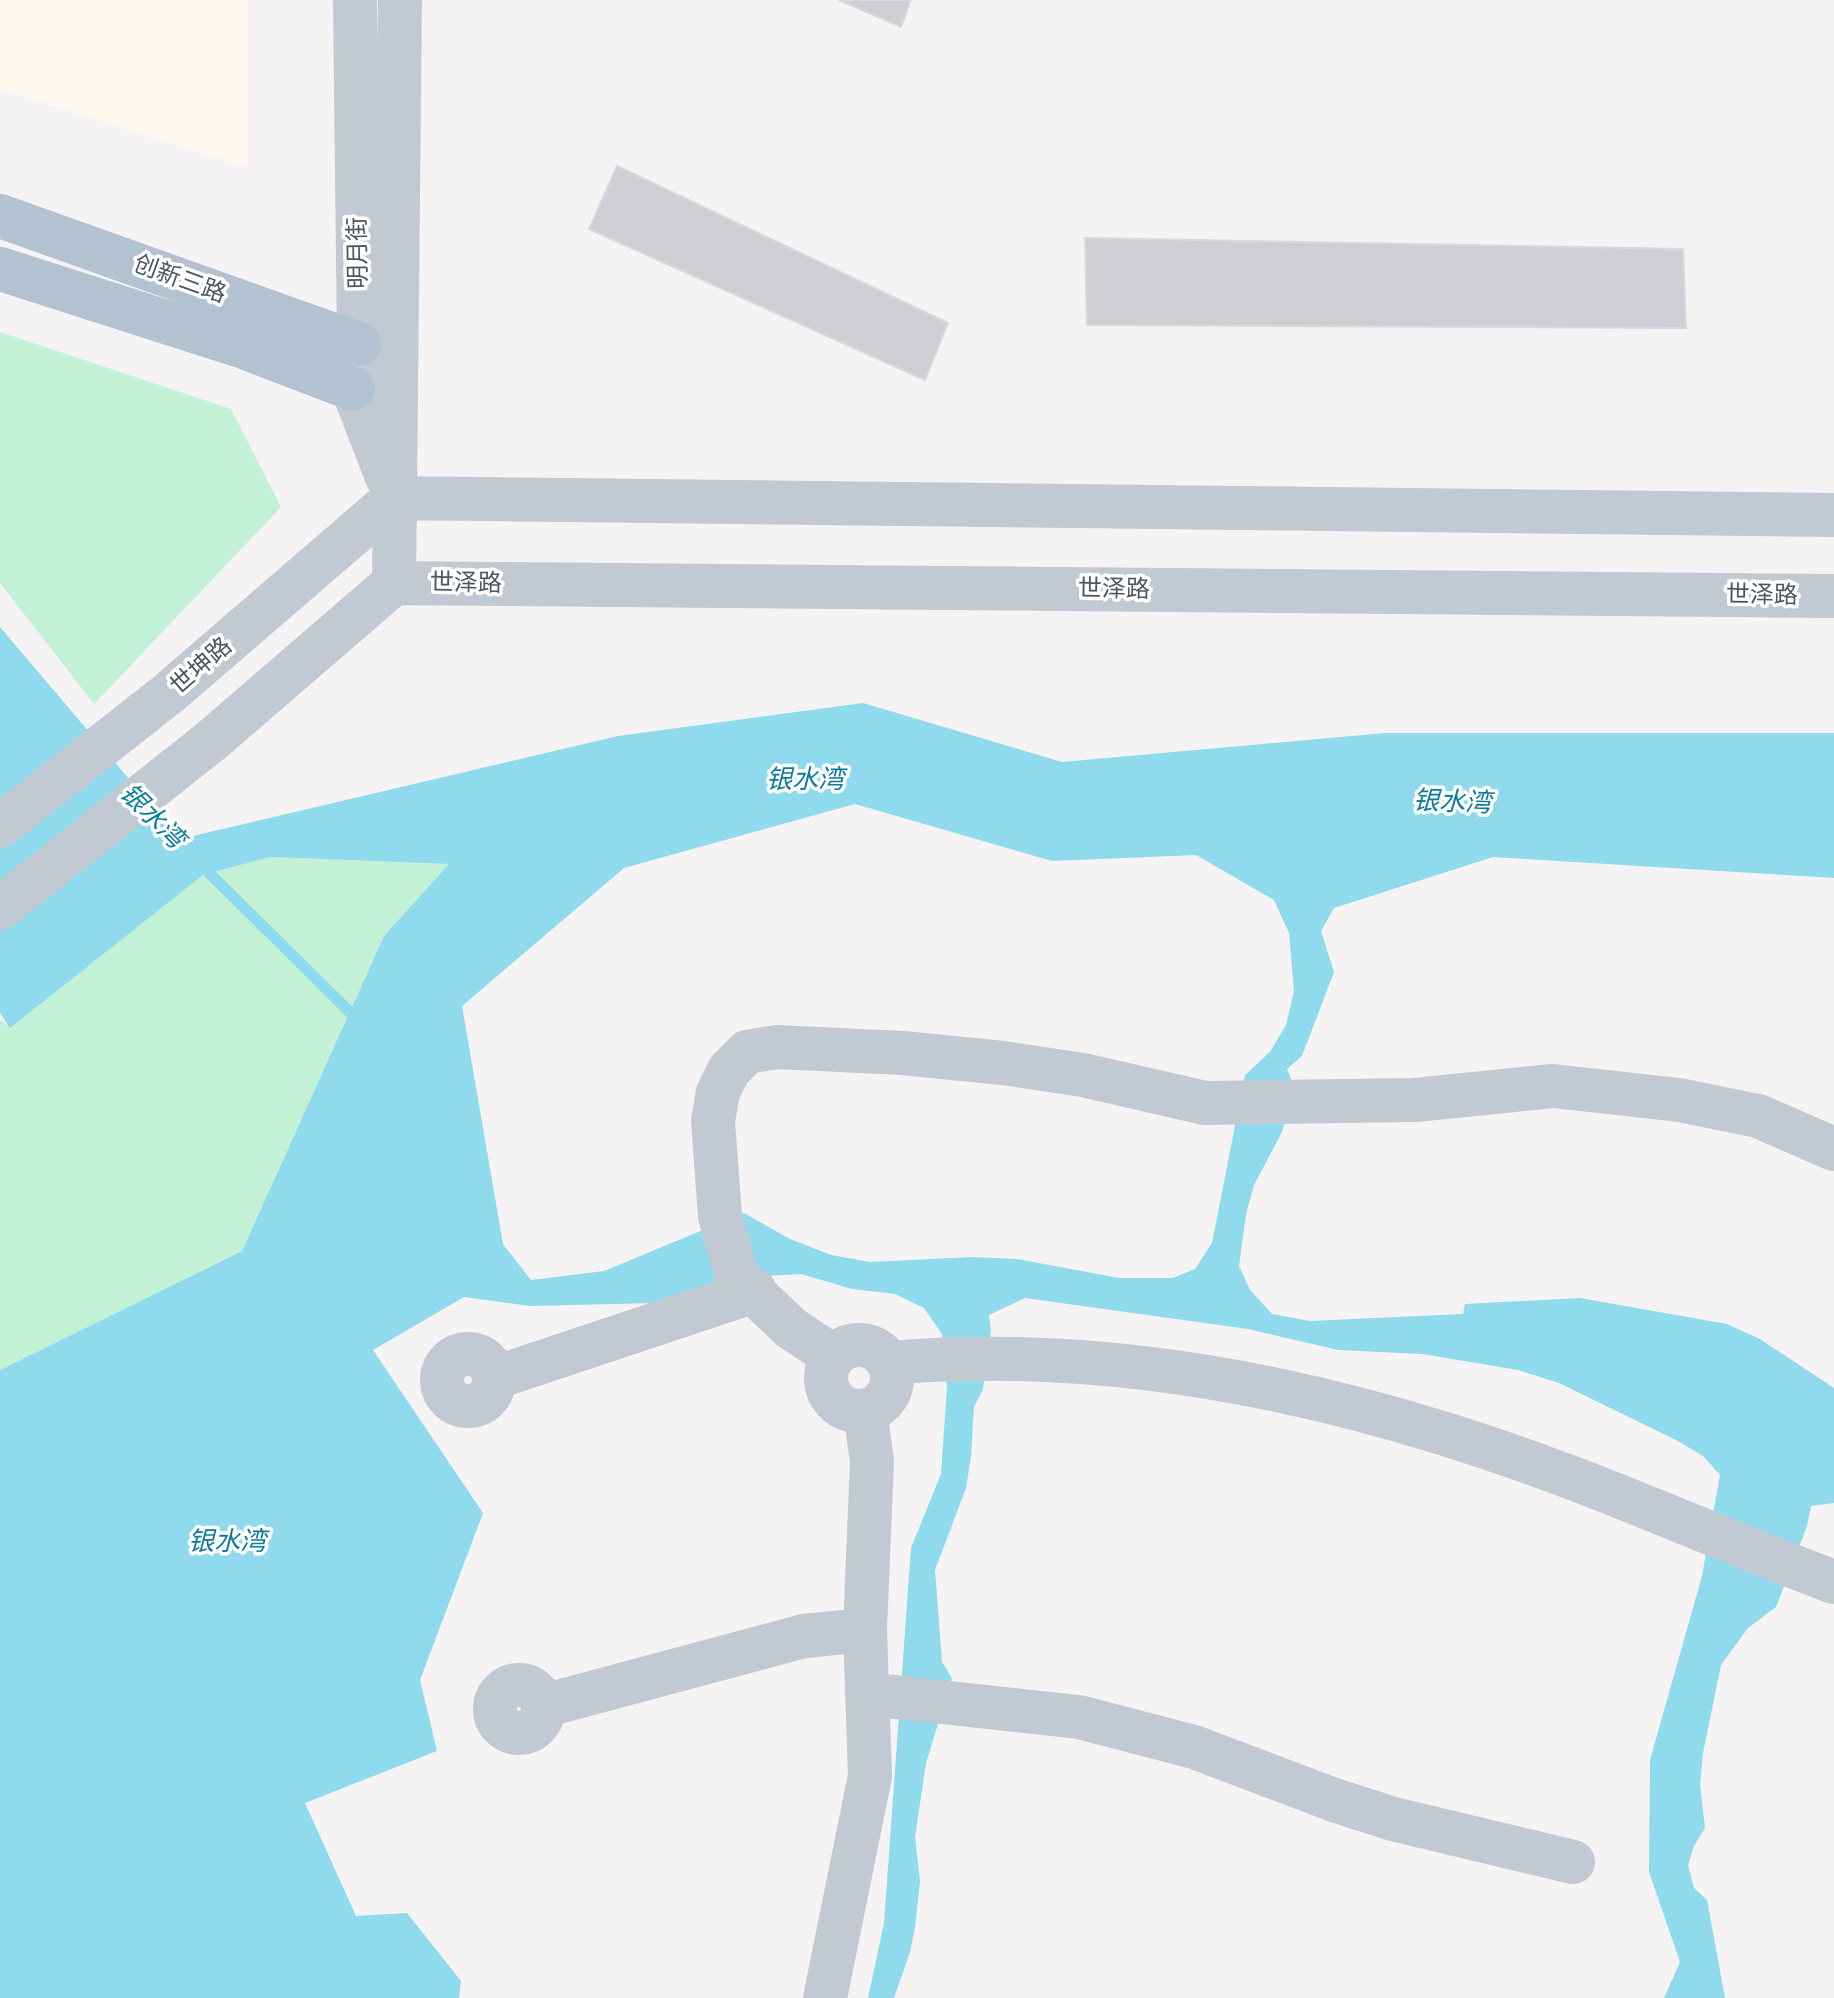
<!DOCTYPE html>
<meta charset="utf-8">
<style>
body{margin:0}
canvas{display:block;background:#f5f3f3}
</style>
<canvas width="1834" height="1998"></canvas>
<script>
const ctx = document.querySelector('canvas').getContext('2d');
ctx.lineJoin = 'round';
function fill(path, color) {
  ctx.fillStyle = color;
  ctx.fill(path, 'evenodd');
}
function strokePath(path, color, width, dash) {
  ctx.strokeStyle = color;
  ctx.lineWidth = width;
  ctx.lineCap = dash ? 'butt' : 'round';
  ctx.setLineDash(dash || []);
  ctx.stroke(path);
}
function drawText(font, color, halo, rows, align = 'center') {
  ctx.font = font + ' "Asap Condensed","Noto Sans SC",sans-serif';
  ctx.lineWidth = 7;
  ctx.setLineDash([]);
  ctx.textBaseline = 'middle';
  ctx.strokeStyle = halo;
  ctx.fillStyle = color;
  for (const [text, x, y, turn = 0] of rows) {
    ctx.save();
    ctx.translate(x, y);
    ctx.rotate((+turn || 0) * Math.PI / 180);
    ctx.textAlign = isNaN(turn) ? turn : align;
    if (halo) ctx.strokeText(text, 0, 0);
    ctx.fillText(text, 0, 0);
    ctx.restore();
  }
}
fill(new Path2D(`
 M0 0H248V168L0 89Z`), '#fdf9ef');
fill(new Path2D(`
 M0 332 231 409 281 507 94 704 0 583Z
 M270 857 449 864 384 936 242 1251 0 1370V1020L10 1027 203 875Z`), '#c3f1d5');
fill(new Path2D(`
 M0 627 180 839 618 736 863 703 1062 762 1385 733H1834V878L1493 857 1334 908 1321 931 1334 972 1302 1056 1287 1069 1294 1087 1282 1132 1254 1185 1246 1214 1239 1266 1250 1290 1272 1314 1310 1321 1463 1314 1465 1304 1580 1298 1727 1324 1760 1339 1834 1388V1503L1811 1506 1807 1526 1776 1607 1748 1628 1721 1665 1703 1753 1700 1785 1705 1828 1694 1846 1688 1865 1694 1888 1707 1900 1725 1998H1664L1680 1962 1649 1872 1650 1760 1702 1576 1720 1475 1703 1456 1676 1440 1559 1383 1518 1370 1422 1354 1338 1350 1248 1329 1025 1298 989 1315 991 1331 983 1389 974 1407 971 1457 966 1488 935 1570 942 1662 952 1678 926 1763 915 1837 920 1881 915 1928 910 1952 894 1998H868L884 1923 911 1548 941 1474 947 1387 942 1334 924 1308 895 1294 852 1289 801 1274 765 1276 655 1303 530 1306 464 1297 373 1350 483 1513 420 1680 437 1751 305 1803 356 1916 407 1913 461 1981 459 1998H0V1370L242 1251 384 936 449 864 270 857 203 875 10 1028 0 1013ZM855 804 1052 861 1196 855 1274 900 1289 933 1294 991 1286 1025 1270 1052 1245 1075 1212 1243 1195 1269 1173 1278H1119L1017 1259 972 1257 870 1262 831 1255 790 1239 744 1213 604 1271 531 1280 503 1244 462 1006 624 868Z`), '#90daee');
strokePath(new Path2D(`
 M199 863 361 1023`), '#90daee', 11);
const building = new Path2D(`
 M839 0H911L901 27Z
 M617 166 948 323 925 380 589 229Z
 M1085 238 1683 249 1686 328 1087 325Z`);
fill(building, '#cdcfd5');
strokePath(building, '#d7d9de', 2);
strokePath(new Path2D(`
 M355 0 359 344 353 389 387 477
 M395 498 1834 515
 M394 583 1834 596
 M394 583 400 0
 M0 826 169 693 395 498
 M0 908 211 741 394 583
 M826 1378a33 33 0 1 1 66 0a33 33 0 1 1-66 0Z
 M442 1380a26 26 0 1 1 52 0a26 26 0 1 1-52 0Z
 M833 1356 791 1328 737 1277 720 1216 713 1121 718 1092 729 1070 747 1052 777 1047 903 1053 1003 1063 1083 1075 1205 1103 1415 1100 1553 1086 1679 1100 1758 1116 1834 1149
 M889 1363C1124 1343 1357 1396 1575 1479 1662 1512 1747 1550 1834 1582
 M494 1378 755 1291
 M495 1709a24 24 0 1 1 48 0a24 24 0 1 1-48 0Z
 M867 1694 1079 1717 1194 1747 1334 1800 1393 1819 1573 1862
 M543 1706 804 1636 865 1630 872 1461 865 1411
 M825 1998 870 1776 865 1630`), '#c1cad2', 44);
strokePath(new Path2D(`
 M0 216 359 344
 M0 269 241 346 353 389`), '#b3c2d1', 44);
drawText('24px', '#4a5661', '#fff', [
 ["明月街",358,253,-91],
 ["创新三路",180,279,20],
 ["世泽路",466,583,1],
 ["世泽路",1114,589,1],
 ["世泽路",1762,595,1],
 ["世坤路",201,666,-41]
]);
drawText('italic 26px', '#0c7c9b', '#fff', [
 ["银水湾",805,780],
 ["银水湾",1452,802,2],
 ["银水湾",152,816,45],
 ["银水湾",227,1542]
]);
</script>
